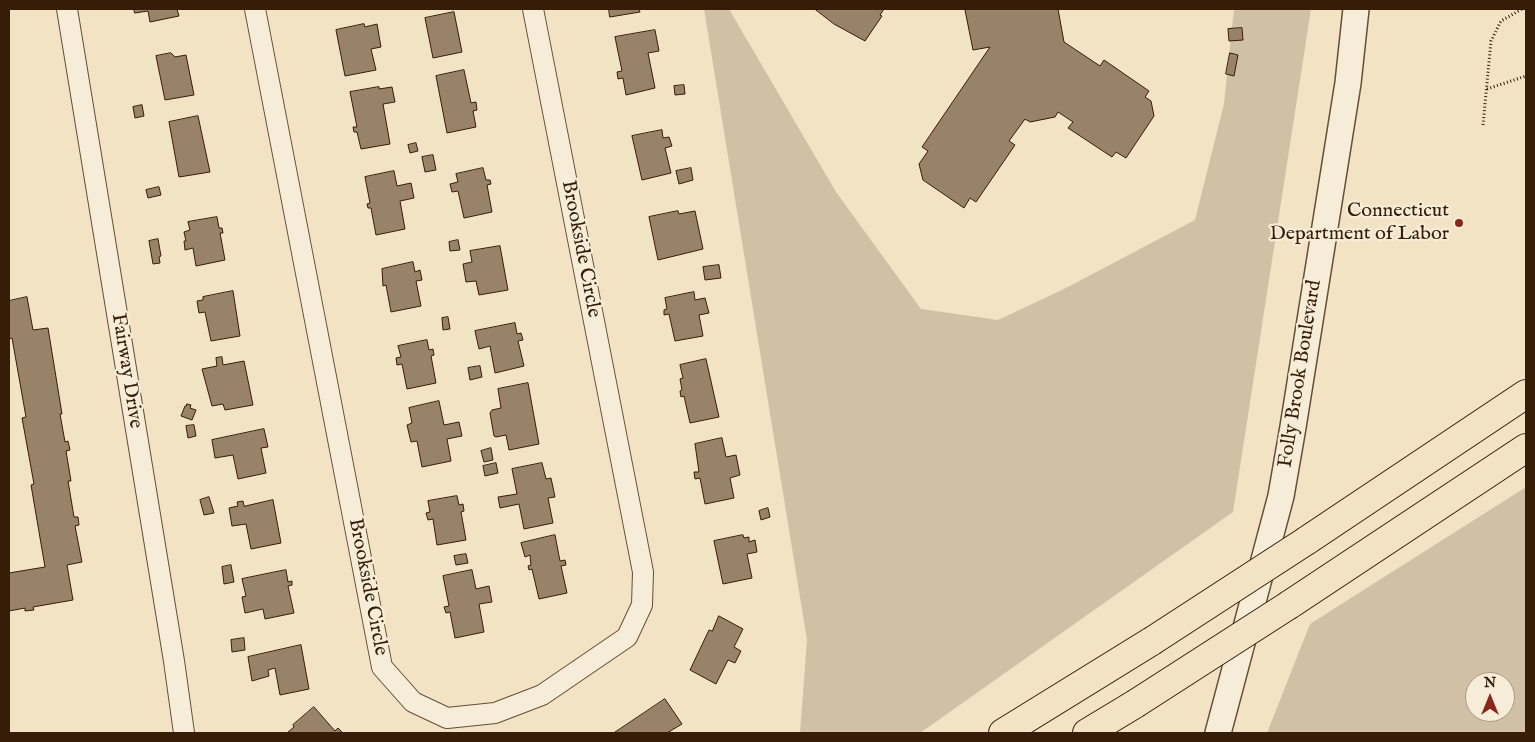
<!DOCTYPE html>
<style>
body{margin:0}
#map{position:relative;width:1535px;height:742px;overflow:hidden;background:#f1e3c4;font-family:"IM FELL English",serif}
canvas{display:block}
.frame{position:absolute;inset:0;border:10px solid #371c07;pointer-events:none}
.north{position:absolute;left:1465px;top:672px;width:50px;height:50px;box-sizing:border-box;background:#f6edd9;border:1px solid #aa9985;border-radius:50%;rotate:0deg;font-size:14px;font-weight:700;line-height:20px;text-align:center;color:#371c07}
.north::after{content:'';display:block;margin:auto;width:18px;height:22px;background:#8f2418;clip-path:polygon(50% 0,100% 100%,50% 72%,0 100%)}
</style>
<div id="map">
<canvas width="1535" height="742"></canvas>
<div class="frame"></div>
<div class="north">N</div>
</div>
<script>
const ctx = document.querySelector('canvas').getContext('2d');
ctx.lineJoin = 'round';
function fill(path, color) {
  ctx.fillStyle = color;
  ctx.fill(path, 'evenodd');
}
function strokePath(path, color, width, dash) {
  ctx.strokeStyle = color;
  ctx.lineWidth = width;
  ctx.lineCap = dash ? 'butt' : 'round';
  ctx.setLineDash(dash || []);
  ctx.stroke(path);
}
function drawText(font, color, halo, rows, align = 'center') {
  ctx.font = font + ' "IM FELL English",serif';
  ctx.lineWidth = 4.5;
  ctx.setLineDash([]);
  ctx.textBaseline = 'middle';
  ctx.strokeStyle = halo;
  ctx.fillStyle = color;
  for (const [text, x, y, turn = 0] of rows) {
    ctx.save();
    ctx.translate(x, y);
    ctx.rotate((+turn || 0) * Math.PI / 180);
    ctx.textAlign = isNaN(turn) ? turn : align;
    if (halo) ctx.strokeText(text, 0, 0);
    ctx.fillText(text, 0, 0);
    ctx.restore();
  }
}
fill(new Path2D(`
 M704 9H729L836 192 921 309 998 320 1064 289 1195 220 1224 104 1234 9H1311L1233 512 920 733H800L807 640Z
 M1526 487V733H1267L1310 624ZM1475 682H1505V712H1475Z`), '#d1c1a4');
const building = new Path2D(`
 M134 9H177L179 16 150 22 148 11 135 13Z
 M609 9H639L640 12 610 17Z
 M815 9H884L880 15 882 16 865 41 834 24Z
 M974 9H1058L1064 42 1100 66 1104 60 1149 91 1145 97 1151 101 1154 116 1126 158 1116 152 1112 157 1068 128 1073 122 1058 112 1055 117 1030 122 1025 119 1009 141 1015 145 976 202 970 198 964 208 923 180 919 164 928 151 922 147 990 47 973 50 965 10Z
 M454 12 462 52 433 58 425 18Z
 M364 24 365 27 377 24 381 47 371 49 376 70 345 76 336 30Z
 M1242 28 1243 40 1229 41 1228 29Z
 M655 30 659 51 648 53 655 88 626 95 623 78 618 79 617 72 622 71 615 37Z
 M171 53 175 57 186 55 194 95 165 100 156 56Z
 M1230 53 1238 55 1234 76 1226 74Z
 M464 70 471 103 476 102 477 110 473 111 476 127 447 133 436 76Z
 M684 85 685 94 675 95 674 86Z
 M379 87V89L392 87 395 102 383 104 390 144 361 149 357 132H354L353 127H357L350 92Z
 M142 105 144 116 135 118 133 107Z
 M198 116 210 172 179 177 169 122Z
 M662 130 663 138 669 137 672 146 665 148 671 173 642 180 632 136Z
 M416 143 418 151 410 153 408 145Z
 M433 155 436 170 425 172 422 157Z
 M483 168 486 180H490L491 184 487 185 492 212 464 218 458 191 452 192 450 184 458 182 456 174Z
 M691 168 693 180 679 184 676 171Z
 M394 171 397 186 411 183 414 198 400 201 405 229 376 235 371 208H368L367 204 370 203 365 177Z
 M159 187 161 195 148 198 146 190Z
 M678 211 679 214 695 211 703 249 658 260 649 217Z
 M217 217 219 228H222L223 233H220L225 260 196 266 193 248 185 250 184 241H186L184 232 190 230 188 222Z
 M158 239 161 256 159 257 160 263 153 264 149 241Z
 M458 240 460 250 450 251 449 242Z
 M500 246 508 290 479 295 476 281 466 282 463 264 472 262 470 251Z
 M413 262 415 272 420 270 422 280 416 281 421 306 391 312 386 285 383 286 382 269Z
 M719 265 721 278 705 280 703 267Z
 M233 291 240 336 211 341 205 312 199 313 197 301 203 300V297Z
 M694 292 695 300 705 298 709 313 699 315 703 336 675 341 669 314 664 315V310L667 309 665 298Z
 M27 297 33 330 48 328 62 414H60L65 442 68 441 70 450 66 451 71 481H68L74 517H78L79 525 75 526 82 562 67 565 73 600 33 607 34 610 25 611V608L9 611V573L45 567 31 485 34 484 22 418 26 417 12 338 9 339V301Z
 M448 317 450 329 443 330 442 318Z
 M515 323 517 334 521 333 523 340 518 341 524 366 495 373 490 346 479 349 475 331Z
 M427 340 429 350 433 349 434 355 431 356 436 383 407 389 402 364 397 365 396 358 401 357 398 346Z
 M222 357 223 365 244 361 253 405 225 410 223 404 212 406 202 369 217 366 216 358Z
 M706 359 719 417 690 423 684 396 681 397 680 391 682 390 680 379 683 378 680 365Z
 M480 366 482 377 470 380 468 368Z
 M528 383 539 444 509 450 506 435 496 437 494 436 490 413 492 410 501 408 498 389Z
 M439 401 444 425 459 422 462 436 447 439 451 461 422 467 417 441 411 442 407 425 412 423 409 408Z
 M187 404 191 405 190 408 196 410 192 420 181 416 185 406H186Z
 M194 425 196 436 188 438 186 426Z
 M264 429 268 447 261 448 266 473 238 479 233 455 215 458 212 440Z
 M722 438 726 457 736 455 740 475 730 478 734 498 705 504 700 478 695 479 694 472H699L695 444Z
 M491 448 493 460 484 462 481 451Z
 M496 463 498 473 485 476 483 466Z
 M542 463 546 479 551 478 555 497 548 498 553 523 524 529 519 504 500 508 498 497 517 494 512 469Z
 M457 496 459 505 463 504 464 511 461 512 466 540 437 545 433 519 428 520 426 513 430 512 428 501Z
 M209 497 214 513 204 515 200 500Z
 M273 500 281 543 251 549 246 524 232 526 229 508 238 506 237 502 243 501 244 506Z
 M768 508 770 517 761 520 759 511Z
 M555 535 560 561 565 560 566 565 561 566 567 593 539 599 532 569 529 570 528 566 531 565 530 555 525 557 521 543Z
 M743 535 744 538 749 537V542L755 540 757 552 747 554 752 578 723 584 714 541Z
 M466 554 468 563 456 565 454 556Z
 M231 565 234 582 224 584 222 567Z
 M286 570 288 582 292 581V585L288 586 294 613 265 619 263 609 245 613 242 597 246 596 242 579Z
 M472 570 476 589 489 586 492 602 479 604 484 632 455 638 450 612 446 613 444 607 449 606 443 576Z
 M719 616 743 629 734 647 741 651 735 663 728 660 716 684 690 670 709 630 712 631Z
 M244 638 245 650 232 652 231 640Z
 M301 645 309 689 280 695 275 668 268 670 269 676 252 681 248 657Z
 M665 699 682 724 667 733H614Z
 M314 707 335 731 338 728 343 733H287L294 727 293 725Z`);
fill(building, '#988369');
strokePath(building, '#371c07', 1);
const minor = new Path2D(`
 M67 9 174 661 184 733
 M255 9 382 667 413 702 447 718 495 713 542 695 627 637 642 605 643 572 533 9`);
const tertiary = new Path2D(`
 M1218 733 1281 496 1293 427 1348 83 1356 9`);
const motorway = new Path2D(`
 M1306 541 1526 394
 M1289 605 1526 448
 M1003 733 1152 641
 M1087 733 1135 704`);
strokePath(minor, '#664e36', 22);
strokePath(tertiary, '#664e36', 28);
strokePath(motorway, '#371c07', 30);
strokePath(new Path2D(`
 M1487 89 1526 76
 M1483 125 1491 41 1501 21 1522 9`), '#371c07', 3, [1, 2.5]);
strokePath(minor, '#f6edd9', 20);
strokePath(tertiary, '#f6edd9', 25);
strokePath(motorway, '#f1e3c4', 28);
const motorwayBridge = new Path2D(`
 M1152 641 1306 541
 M1135 704 1289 605`);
strokePath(motorwayBridge, '#371c07', 30, []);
strokePath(motorwayBridge, '#f1e3c4', 28);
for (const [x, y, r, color] of [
 [1459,223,5,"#8f2418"]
]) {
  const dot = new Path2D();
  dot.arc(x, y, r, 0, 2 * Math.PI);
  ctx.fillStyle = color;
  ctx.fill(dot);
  strokePath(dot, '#f6edd9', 2);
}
drawText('20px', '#371c07', '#f6edd9', [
 ["Connecticut",1449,212],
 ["Department of Labor",1449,235]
], 'right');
drawText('20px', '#371c07', '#f6edd9', [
 ["Brookside Circle",580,249,79],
 ["Fairway Drive",126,371,81],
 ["Folly Brook Boulevard",1301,374,-81],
 ["Brookside Circle",367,587,79]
]);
</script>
